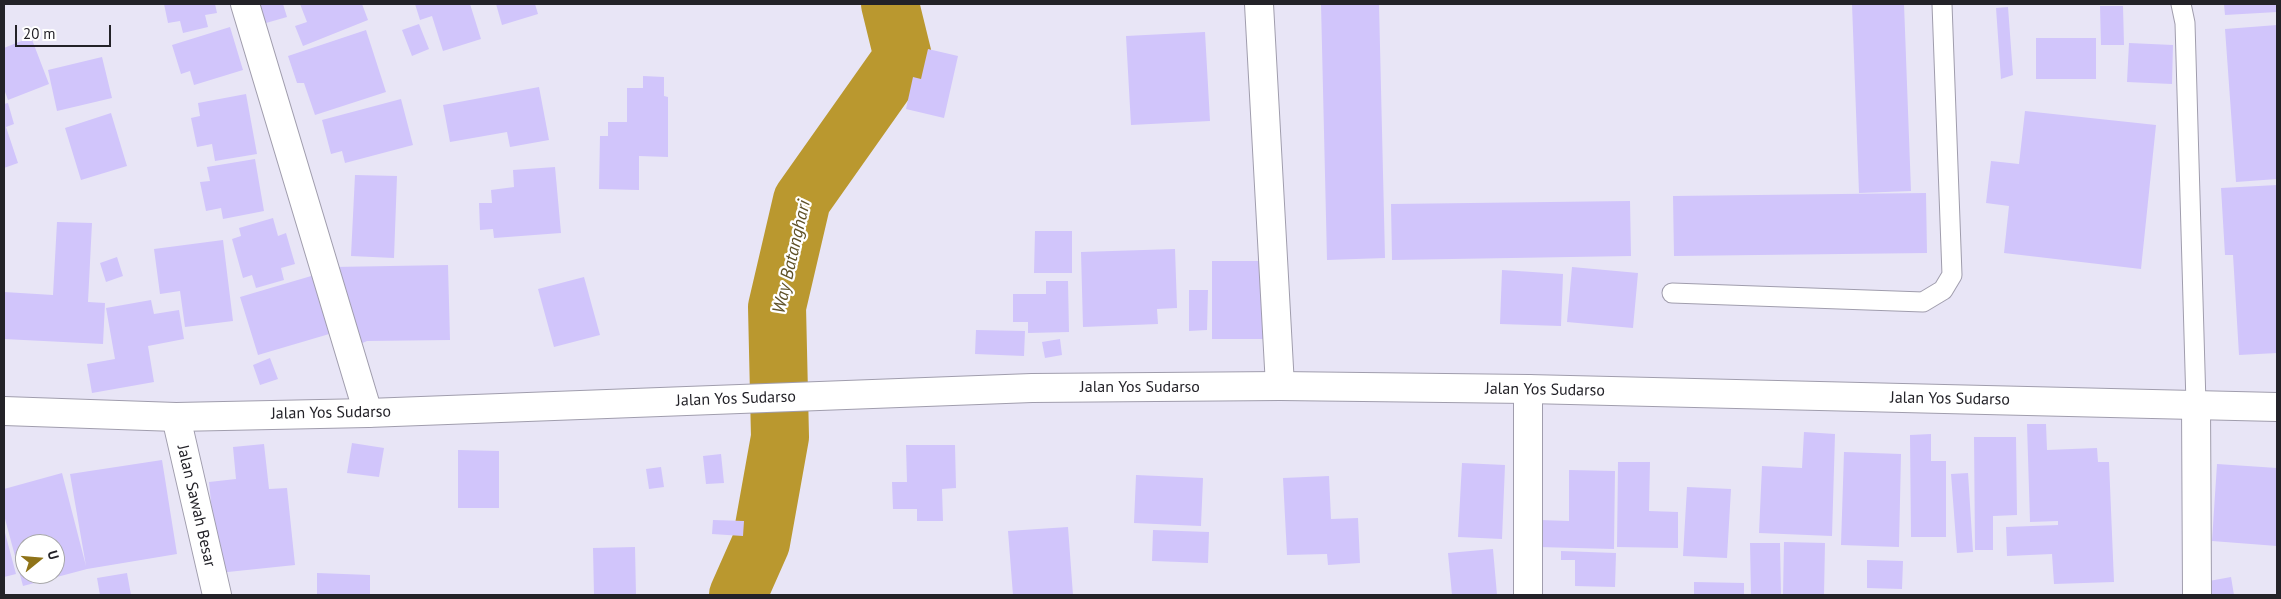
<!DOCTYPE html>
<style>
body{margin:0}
#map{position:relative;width:2281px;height:599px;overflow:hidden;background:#e8e5f6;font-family:"PT Sans",sans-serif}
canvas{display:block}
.frame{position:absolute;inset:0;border:5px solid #232228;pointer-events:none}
.north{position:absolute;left:15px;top:534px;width:50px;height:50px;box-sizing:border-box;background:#fff;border:1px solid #a7a7a9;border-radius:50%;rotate:73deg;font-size:14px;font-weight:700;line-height:20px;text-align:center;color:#232228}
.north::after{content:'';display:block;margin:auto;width:18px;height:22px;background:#8f7318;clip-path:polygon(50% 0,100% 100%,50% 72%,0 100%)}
.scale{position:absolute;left:15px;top:25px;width:96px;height:22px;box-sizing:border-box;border:2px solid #232228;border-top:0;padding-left:6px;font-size:15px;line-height:18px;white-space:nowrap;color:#232228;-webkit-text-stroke:4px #fff;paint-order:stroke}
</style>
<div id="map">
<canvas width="2281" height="599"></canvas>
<div class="frame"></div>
<div class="north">U</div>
<div class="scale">20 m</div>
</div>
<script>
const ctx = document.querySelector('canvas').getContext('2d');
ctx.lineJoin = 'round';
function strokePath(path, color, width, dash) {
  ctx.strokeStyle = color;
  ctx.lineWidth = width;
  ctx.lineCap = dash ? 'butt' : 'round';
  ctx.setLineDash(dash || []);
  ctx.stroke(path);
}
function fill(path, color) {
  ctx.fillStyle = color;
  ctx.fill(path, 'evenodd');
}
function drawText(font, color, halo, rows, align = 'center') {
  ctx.font = font + ' "PT Sans",sans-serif';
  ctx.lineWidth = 4.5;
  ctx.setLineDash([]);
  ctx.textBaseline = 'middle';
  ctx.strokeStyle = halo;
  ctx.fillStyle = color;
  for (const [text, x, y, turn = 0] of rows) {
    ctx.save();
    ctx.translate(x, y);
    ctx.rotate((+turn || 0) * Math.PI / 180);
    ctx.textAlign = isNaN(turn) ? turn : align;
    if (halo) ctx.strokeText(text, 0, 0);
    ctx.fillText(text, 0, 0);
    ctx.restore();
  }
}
strokePath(new Path2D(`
 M738 595 761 543 780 437 777 307 802 200 903 57 890 4`), '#ba982f', 58);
fill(new Path2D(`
 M164 4H215L217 13 205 15 208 27 183 33 180 21 168 23Z
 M252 4H283L287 17 259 25Z
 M300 4H362L368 20 303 46 295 26 307 22Z
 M415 4H470L481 39 443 51 432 16 420 20Z
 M496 4H535L538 14 502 25Z
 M1321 4H1379L1385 258 1327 260Z
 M1852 4H1904L1911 191 1859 193Z
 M2224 4H2277V12L2225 15Z
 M2100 6H2123L2124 45H2101Z
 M2008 7 2013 75 2001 79 1996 8Z
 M419 24 429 49 412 56 402 30Z
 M2277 25V179L2236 182 2225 29Z
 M230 27 243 70 194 85 190 71 181 74 172 45Z
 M366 30 386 92 315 115 304 83H297L288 56Z
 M1205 32 1210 121 1131 125 1126 36Z
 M31 37 49 84 8 100 4 89V48Z
 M2036 38H2096V79H2036Z
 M2129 43 2173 45 2172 84 2127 82Z
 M928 49 958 56 944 118 906 109 913 77 921 79Z
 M102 57 112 98 57 111 48 70Z
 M643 76 664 77V96L668 97V157L639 156V190L599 189 600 136H608V122H627V88H643Z
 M539 87 549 140 510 147 507 132 450 142 443 105Z
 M246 94 257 154 215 161 212 144 197 147 191 118 200 116 198 103Z
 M401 99 413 145 345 163 342 151 331 154 322 120Z
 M8 103 14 124 6 127 18 163 4 168V104Z
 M2025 111 2156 125 2141 269 2004 253 2009 206 1986 203 1991 161 2019 164Z
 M111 113 127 166 81 180 65 128Z
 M255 159 264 211 223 219 221 208 206 211 200 182 210 181 207 167Z
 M555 167 561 233 494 238 493 229 480 230 479 203H492L491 190 514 187 513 170Z
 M355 175 397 176 394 258 351 256Z
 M2277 185V353L2239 355 2233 255H2225L2221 188Z
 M1926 193 1927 253 1674 256 1673 196Z
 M1630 201 1631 256 1392 260 1391 204Z
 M273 218 278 236 286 233 295 264 281 268 284 280 256 288 252 275 243 278 232 239 241 236 239 228Z
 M57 222 92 223 88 302 105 303 103 344 4 339V292L53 295Z
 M1035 231H1072V273H1034Z
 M223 240 233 321 185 327 180 291 160 294 154 249Z
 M1175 249 1177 308 1157 309 1158 324 1083 327 1081 252Z
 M117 257 123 276 106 282 100 263Z
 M1212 261H1263V339H1212Z
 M448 265 450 340 367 341 358 345 333 267Z
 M1572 267 1638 273 1633 328 1567 322Z
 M1502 270 1563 274 1561 326 1500 324Z
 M318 274 336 332 258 355 240 297Z
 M584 277 600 335 554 347 538 289Z
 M1046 281H1068L1069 332 1028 333V322H1013V294H1046Z
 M1189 290H1208L1207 330 1189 331Z
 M151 300 154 314 179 310 184 339 148 346 154 382 92 393 87 364 115 359 106 308Z
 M976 330 1025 331 1024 356 975 354Z
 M1060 339 1062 355 1045 358 1042 342Z
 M270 358 278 379 260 385 253 365Z
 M2027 424H2046L2047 450 2097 448 2098 462H2109L2114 582 2054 584 2052 554 2007 556 2006 527 2058 525V521L2030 522Z
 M1804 432 1835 434 1832 536 1759 533 1762 466 1802 468Z
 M1931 434V461H1946V537H1911L1910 435Z
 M1974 437H2016L2017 515 1993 516V550H1975Z
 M352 443 384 448 379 477 347 473Z
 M264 444 269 489 287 488 295 565 218 573 209 482 236 479 233 447Z
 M906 445H955L956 488 942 489 943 521H917V509H893L892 482H907Z
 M458 450 499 451V508H458Z
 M1844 452 1901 454 1899 547 1841 545Z
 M721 454 724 483 706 484 703 456Z
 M162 460 177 554 87 569 23 586 4 515V489L62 473 86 566 70 474ZM25 544H55V574H25Z
 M1618 462H1650L1649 511 1678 512V548L1617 547Z
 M1462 463 1505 465 1502 539 1458 537Z
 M2217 464 2277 468V546L2212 541Z
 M661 467 664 487 649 489 646 469Z
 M1569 470 1615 471 1614 549 1539 547 1540 520 1569 521Z
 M1968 473 1973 552 1957 553 1951 474Z
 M1136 475 1203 478 1201 526 1134 523Z
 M1329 476 1331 519 1358 518 1360 563 1328 565 1327 554 1287 555 1283 478Z
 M1687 487 1731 489 1727 558 1683 556Z
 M713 520 744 521 743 536 712 534Z
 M1068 527 1073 595H1013L1008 531Z
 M4 529 16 574 4 577Z
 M1153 530 1209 532 1208 563 1152 561Z
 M1784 542 1825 543 1824 595H1783Z
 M1750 543H1780L1781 595H1751Z
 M635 547 636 595H594L593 548Z
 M1493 549 1497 595H1452L1448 553Z
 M1561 551 1616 553 1615 587 1575 586V560H1561Z
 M1867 560 1903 561 1902 589 1867 588Z
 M127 573 131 595H100L97 578Z
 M317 573 370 575V595H317Z
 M2231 577 2234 595H2200L2198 583Z
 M1694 582 1744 583V595H1694Z`), '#d1c5fb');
const lane = new Path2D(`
 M2181 4 2185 23 2196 404
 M1672 293 1923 302 1943 290 1952 275 1942 4`);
const street = new Path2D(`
 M245 4 368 413
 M1259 4 1280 386
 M2196 404 2197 595
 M176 417 217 595
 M1528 595V389`);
const secondary = new Path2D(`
 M4 411 176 417 368 413 1032 388 1280 386 1528 389 2277 407`);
strokePath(lane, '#a09dad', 21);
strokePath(street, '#a09dad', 30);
strokePath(secondary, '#a09dad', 30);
strokePath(lane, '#fff', 19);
strokePath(street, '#fff', 28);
strokePath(secondary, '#fff', 28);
drawText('16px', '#232228', '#fff', [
 ["Jalan Yos Sudarso",1140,387],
 ["Jalan Yos Sudarso",1545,390,1],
 ["Jalan Yos Sudarso",736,399,-2],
 ["Jalan Yos Sudarso",1950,399,1],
 ["Jalan Yos Sudarso",331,413,-1],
 ["Jalan Sawah Besar",196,506,77]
]);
drawText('italic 18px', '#5f5127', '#fff', [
 ["Way Batanghari",792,257,-77]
]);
</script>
